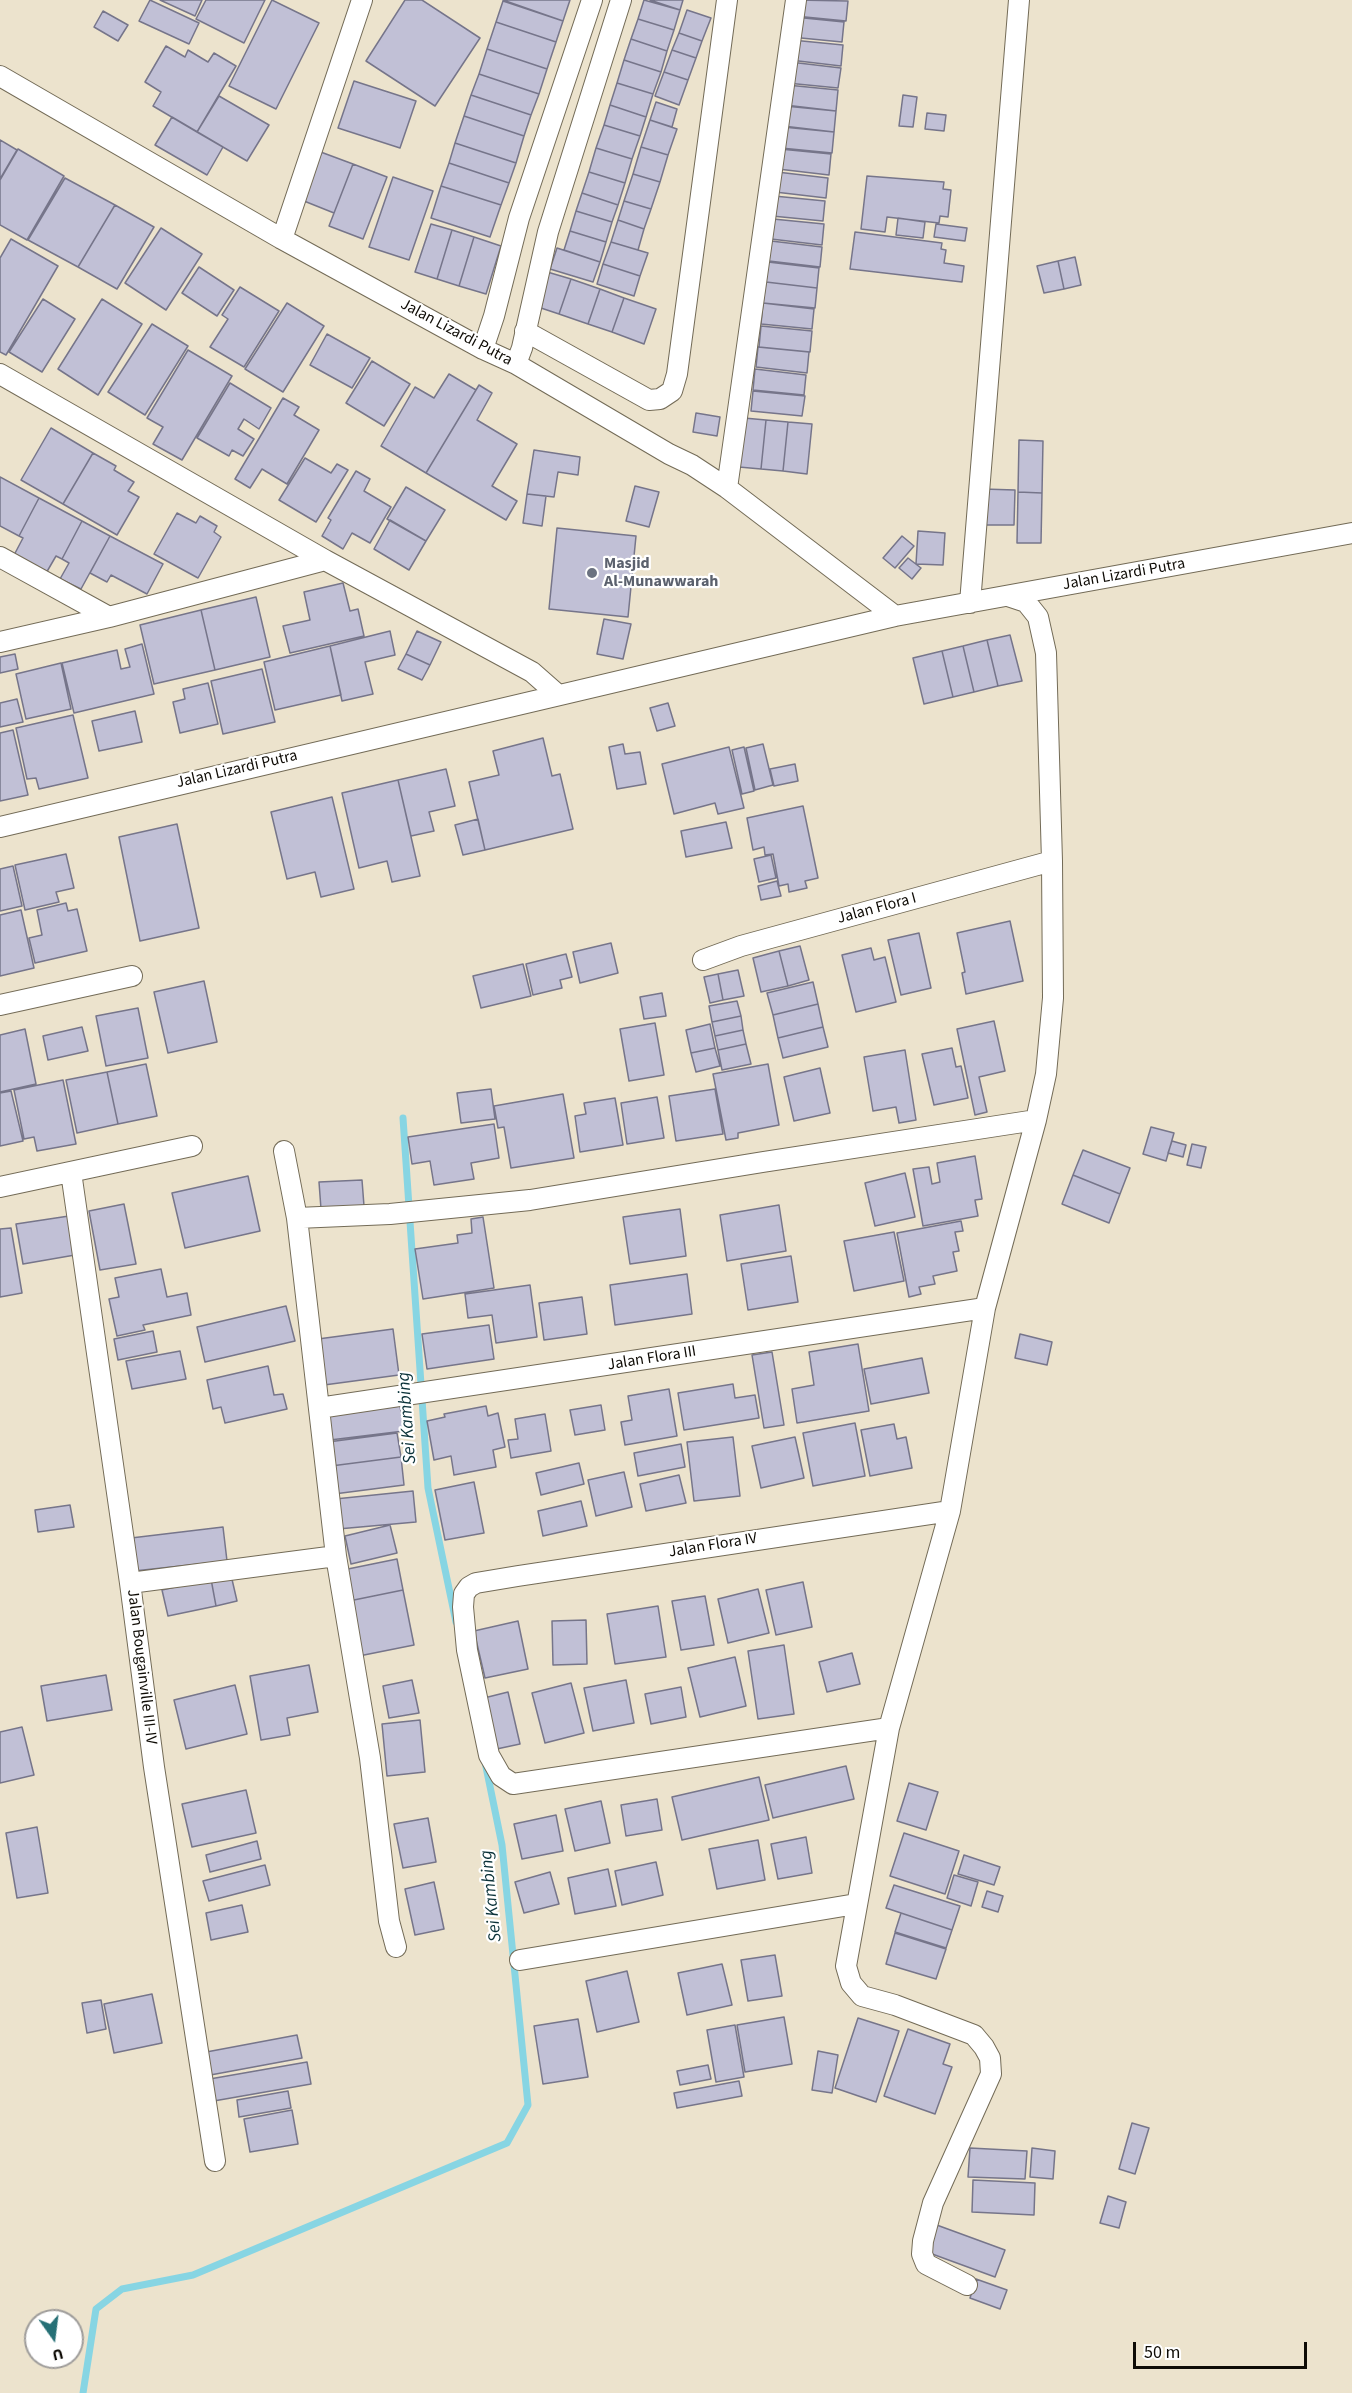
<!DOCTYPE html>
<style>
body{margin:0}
#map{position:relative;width:1352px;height:2393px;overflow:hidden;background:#ece3cd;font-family:"Source Sans 3",sans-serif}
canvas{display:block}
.north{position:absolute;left:24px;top:2309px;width:60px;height:60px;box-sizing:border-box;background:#fff;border:2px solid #9f9d9b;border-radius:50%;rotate:166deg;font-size:16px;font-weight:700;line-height:24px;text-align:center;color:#0e0b05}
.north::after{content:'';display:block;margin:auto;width:21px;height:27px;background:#267076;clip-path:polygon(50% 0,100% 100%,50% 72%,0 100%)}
.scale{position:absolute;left:1133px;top:2342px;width:174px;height:27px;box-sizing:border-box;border:3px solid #0e0b05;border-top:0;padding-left:8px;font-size:18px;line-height:21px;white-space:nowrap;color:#0e0b05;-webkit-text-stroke:4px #fff;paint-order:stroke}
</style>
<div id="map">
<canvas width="1352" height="2393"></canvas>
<div class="north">U</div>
<div class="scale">50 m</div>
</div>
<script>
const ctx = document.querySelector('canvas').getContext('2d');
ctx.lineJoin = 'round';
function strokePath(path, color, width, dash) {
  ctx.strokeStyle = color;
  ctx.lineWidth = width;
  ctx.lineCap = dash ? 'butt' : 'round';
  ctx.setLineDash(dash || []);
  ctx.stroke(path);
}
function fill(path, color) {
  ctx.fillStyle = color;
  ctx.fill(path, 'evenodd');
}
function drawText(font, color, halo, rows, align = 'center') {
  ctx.font = font + ' "Source Sans 3",sans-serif';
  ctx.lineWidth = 4.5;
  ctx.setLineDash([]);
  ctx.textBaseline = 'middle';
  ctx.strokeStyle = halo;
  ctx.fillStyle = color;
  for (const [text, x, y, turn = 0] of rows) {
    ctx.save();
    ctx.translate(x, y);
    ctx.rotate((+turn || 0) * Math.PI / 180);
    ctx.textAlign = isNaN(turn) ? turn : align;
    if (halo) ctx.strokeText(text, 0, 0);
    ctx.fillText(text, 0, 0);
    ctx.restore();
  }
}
strokePath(new Path2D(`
 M403 1118 428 1488 456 1622
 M83 2393 96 2309 122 2289 193 2275 507 2143 528 2105 502 1845 485 1762`), '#87d5e3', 7);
const building = new Path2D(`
 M150 0 199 23 189 44 139 21Z
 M160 0H202L195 16Z
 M206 0H265L244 43 196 19Z
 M272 0 319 23 276 109 229 86Z
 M405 0H422L480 38 435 106 366 61Z
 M503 0H570L563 21Z
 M644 0 680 10 674 30 638 19Z
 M650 0H683L680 10Z
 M796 0 848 1 846 21 795 16Z
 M503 1 563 21 556 42 496 22Z
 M687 10 711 18 702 41 679 33Z
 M103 11 128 25 118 41 94 27Z
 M794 17 844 22 842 42 791 37Z
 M638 19 674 30 667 51 631 39Z
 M496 22 556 42 547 69 487 49Z
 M679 33 702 41 696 58 672 50Z
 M631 39 667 51 661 72 624 60Z
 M792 40 843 45 841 66 790 60Z
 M166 46 185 57 188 50 208 62 214 53 236 66 197 132 153 106 161 92 145 82Z
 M487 49 547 69 539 94 479 74Z
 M672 50 696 58 688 80 664 72Z
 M624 60 661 72 653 94 617 83Z
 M790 62 841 68 838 88 787 83Z
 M664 72 688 80 679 105 655 96Z
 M479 74 539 94 531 115 471 95Z
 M354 81 416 101 400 148 338 128Z
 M617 83 653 94 646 117 610 105Z
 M787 85 838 90 836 111 785 105Z
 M471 95 531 115 524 136 464 116Z
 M903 95 917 97 913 127 899 126Z
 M219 96 269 125 247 161 197 132Z
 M656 102 677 109 672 127 650 120Z
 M610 105 646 117 640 136 604 125Z
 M785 106 836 111 834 132 783 126Z
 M927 113 946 115 944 131 925 129Z
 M464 116 524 136 516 163 455 143Z
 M172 117 223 147 207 175 155 145Z
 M650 120 677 129 668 155 641 147Z
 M604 125 640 136 632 159 596 148Z
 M783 127 834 132 832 153 781 148Z
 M0 140 17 150 0 179Z
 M455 143 516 163 509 183 449 163Z
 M641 147 668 155 660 182 633 174Z
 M596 148 632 159 625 183 589 172Z
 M18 149 64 176 27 240 0 225V180Z
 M780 149 831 154 829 175 778 169Z
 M318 151 353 164 334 213 299 199Z
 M449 163 509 183 501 205 441 186Z
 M353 164 387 177 363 239 329 226Z
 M589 172 625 183 618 205 582 193Z
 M777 172 828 178 826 198 775 192Z
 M633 174 660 182 651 209 624 201Z
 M867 176 944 182 943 189 951 190 948 217 940 216 939 223 887 217 885 232 861 229Z
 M393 177 433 191 409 260 369 247Z
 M65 178 115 205 78 267 28 240Z
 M441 186 501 205 490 237 431 218Z
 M582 193 618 205 612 222 576 211Z
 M774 196 825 201 823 221 772 216Z
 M624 201 651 209 644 229 618 220Z
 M115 205 154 227 117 289 78 267Z
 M576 211 612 222 606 242 570 231Z
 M898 218 925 222 923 238 896 235Z
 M773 219 824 224 822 245 771 239Z
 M618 220 644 229 638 250 611 242Z
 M431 224 452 230 437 279 415 272Z
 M936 224 967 228 965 241 934 237Z
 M161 228 202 254 166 310 125 283Z
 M452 230 474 237 459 286 437 279Z
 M570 231 606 242 600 262 564 250Z
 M855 232 942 243 941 249 946 250 944 263 964 266 962 282 850 269Z
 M474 237 501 246 486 294 459 286Z
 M11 239 58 266 6 355 0 352V258Z
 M771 241 822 247 820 267 769 261Z
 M611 242 648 253 640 276 603 264Z
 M557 248 600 262 593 282 550 269Z
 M1075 257 1081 285 1064 289 1058 261Z
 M1058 261 1064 289 1044 293 1037 266Z
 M768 262 819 268 817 288 766 282Z
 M603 264 640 276 634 296 597 284Z
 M199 267 234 290 217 316 182 293Z
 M544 271 571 279 559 314 532 305Z
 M571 279 600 289 588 324 559 314Z
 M766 282 817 288 815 308 763 303Z
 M240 287 279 311 244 367 210 347 228 319 222 315Z
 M600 289 624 298 612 332 588 324Z
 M624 298 656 309 644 344 612 332Z
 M43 299 75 319 42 372 9 352Z
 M102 299 142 324 98 395 58 369Z
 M287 303 324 326 283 392 245 369Z
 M763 303 814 309 812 329 761 324Z
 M152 324 188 346 145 415 108 392Z
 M761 326 812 331 810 352 759 347Z
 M327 334 370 358 352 388 310 365Z
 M758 347 809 352 807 373 756 367Z
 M188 350 232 376 182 460 153 444 163 427 147 418Z
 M372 361 410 384 384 426 346 403Z
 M755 369 806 375 804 395 753 390Z
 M449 374 476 390 426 473 381 446 415 387 434 398Z
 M230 383 271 408 259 429 244 419 238 429 254 439 243 456 232 450 229 456 197 438Z
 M479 385 492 393 477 420 517 444 492 486 517 501 506 520 426 473Z
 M753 391 805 396 802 416 751 411Z
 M283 398 299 407 294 415 319 430 287 484 262 469 250 488 235 479Z
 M696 413 720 417 717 436 693 432Z
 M744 418 766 420 761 469 739 467Z
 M766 420 788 422 783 471 761 469Z
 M788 422 812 424 807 474 783 471Z
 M51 428 93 453 63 504 21 480Z
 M1019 440 1043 441 1042 493 1018 492Z
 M534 450 580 457 578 475 558 472 554 497 527 494Z
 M93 453 116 466 114 470 134 482 128 491 139 497 117 535 63 504Z
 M305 458 331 473 337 464 348 470 316 522 279 500Z
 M356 471 370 479 364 491 391 507 370 543 352 533 343 549 322 536 331 520 328 518Z
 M0 477 39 498 19 536 0 526Z
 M635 486 659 492 649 527 626 521Z
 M406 487 445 510 426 541 387 519Z
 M983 489 1015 490 1014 525H983Z
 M1018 492 1042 493 1041 543H1017Z
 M527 494 546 496 542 526 523 523Z
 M39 498 82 521 62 559 56 556 45 575 13 557 23 538 19 536Z
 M177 513 196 523 200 516 217 526 214 532 221 537 198 578 154 554Z
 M390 520 426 541 409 570 374 549Z
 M82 521 110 536 81 589 60 579 69 563 62 559Z
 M557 528 636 536 628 617 549 609Z
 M918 531 945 533 943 565 916 564Z
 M110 536 163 564 147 594 111 575 107 582 90 573Z
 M902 536 914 546 895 568 883 558Z
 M908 558 921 568 912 579 899 568Z
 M343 583 350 611 358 609 364 636 290 653 283 626 310 620 304 592Z
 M256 597 270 657 215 670 201 610Z
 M201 610 215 670 154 684 140 625Z
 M604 619 631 624 623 659 597 654Z
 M390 631 395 655 365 662 373 694 342 701 330 646Z
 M417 631 441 642 430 665 406 654Z
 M1010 635 1022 681 998 686 987 640Z
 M987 640 998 686 974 692 963 646Z
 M142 644 154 694 74 713 62 663 117 650 121 669 130 667 125 649Z
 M330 646 341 695 275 710 264 662Z
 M963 646 974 692 953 697 942 651Z
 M942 651 953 697 924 704 913 658Z
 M15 654 18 669 0 673V657Z
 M406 654 430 665 422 680 398 669Z
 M61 663 71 709 26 719 16 674Z
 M262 669 275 722 223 734 211 681Z
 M208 683 218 724 180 733 173 702 185 699 183 689Z
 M17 699 23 722 0 727V703Z
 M668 703 675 726 657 731 650 708Z
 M135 711 142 742 99 751 92 721Z
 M73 715 88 778 39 789 36 778 27 779 16 728Z
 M13 730 28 795 0 801V733Z
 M543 738 552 776 560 774 573 829 485 850 469 782 499 775 493 751Z
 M623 744 625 754 640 752 646 784 617 789 609 747Z
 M763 744 773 785 755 790 746 748Z
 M729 747 744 808 718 814 715 803 674 814 662 764Z
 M744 747 754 791 742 794 732 750Z
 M795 764 798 781 774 786 770 769Z
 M446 769 455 806 429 812 434 831 411 836 398 780Z
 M398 780 420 876 392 882 387 861 359 868 342 793Z
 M332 797 354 889 321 897 315 872 287 879 271 812Z
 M803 806 818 878 805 881 807 888 789 892 788 884 779 886 773 854 765 855 764 847 753 850 747 818Z
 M478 819 485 850 463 855 455 825Z
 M726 822 732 848 686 857 681 831Z
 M177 824 199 928 140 941 119 837Z
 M66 854 74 888 56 892 59 902 25 910 15 865Z
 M771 855 776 878 759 882 754 859Z
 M13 866 22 906 0 911V869Z
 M777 881 781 896 761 900 758 886Z
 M66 903 68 911 77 909 87 951 35 963 29 938 42 935 37 910Z
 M21 910 34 968 0 976V915Z
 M1010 921 1023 981 966 994 962 973 965 972 957 933Z
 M919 933 931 988 901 995 888 940Z
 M611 943 618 973 580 983 573 952Z
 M800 946 809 980 788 986 779 951Z
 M871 948 874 960 885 957 896 1002 856 1012 842 955Z
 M779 951 788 986 761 992 753 958Z
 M566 954 572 977 560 980 562 988 533 995 526 964Z
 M523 964 531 996 481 1008 473 976Z
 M738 970 744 996 723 1000 718 974Z
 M718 974 723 1000 710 1003 704 977Z
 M204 981 217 1042 168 1053 154 992Z
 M813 982 818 1004 773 1015 767 993Z
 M662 993 666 1016 644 1019 640 997Z
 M737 1001 741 1016 712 1022 709 1006Z
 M818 1004 823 1027 778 1038 773 1015Z
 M138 1008 148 1058 106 1066 96 1016Z
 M741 1016 743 1030 715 1036 712 1022Z
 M994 1021 1005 1071 979 1077 987 1112 975 1115 957 1029Z
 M655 1023 664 1075 629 1081 620 1029Z
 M710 1024 715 1048 691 1053 686 1030Z
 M82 1027 88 1051 48 1060 43 1036Z
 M823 1027 828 1047 783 1058 778 1038Z
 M25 1029 36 1084 0 1092V1035Z
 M743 1030 746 1044 718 1050 715 1036Z
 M746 1044 751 1064 722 1070 718 1050Z
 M715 1048 720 1066 696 1072 691 1053Z
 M952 1048 956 1067 961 1066 968 1098 934 1105 922 1054Z
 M905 1050 916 1120 899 1123 896 1107 873 1111 864 1057Z
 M146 1064 157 1116 118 1124 107 1072Z
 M768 1064 779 1125 738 1133V1138L726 1140 713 1074Z
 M820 1068 830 1113 794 1121 784 1077Z
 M107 1072 118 1124 77 1133 66 1080Z
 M63 1080 76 1144 37 1151 34 1137 24 1139 14 1090Z
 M491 1089 495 1119 461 1123 457 1093Z
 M715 1089 723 1134 676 1141 669 1096Z
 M11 1091 23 1141 0 1146V1093Z
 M563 1094 574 1158 511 1168 504 1127 498 1128 494 1106Z
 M657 1097 664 1138 627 1144 621 1103Z
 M615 1098 623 1145 580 1152 575 1116 586 1114 584 1103Z
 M494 1124 499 1158 471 1163 474 1179 434 1185 430 1161 412 1164 408 1137Z
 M1151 1127 1174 1133 1166 1161 1143 1154Z
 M1172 1141 1186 1145 1183 1157 1168 1153Z
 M1192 1144 1206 1147 1201 1168 1187 1165Z
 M1083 1150 1130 1168 1120 1194 1073 1175Z
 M975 1156 982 1199 975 1200 978 1216 923 1226 913 1169 929 1167 932 1184 940 1182 937 1163Z
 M905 1173 915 1217 875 1226 865 1183Z
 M1073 1175 1120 1194 1109 1223 1062 1204Z
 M248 1176 260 1231 185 1248 172 1193Z
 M362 1180 364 1206 321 1209 319 1182Z
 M124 1204 136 1264 100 1270 89 1211Z
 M779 1205 786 1251 727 1261 720 1215Z
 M680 1209 686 1256 630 1264 623 1217Z
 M69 1216 75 1255 23 1264 16 1224Z
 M483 1217 494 1288 423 1299 415 1249 458 1243 457 1235 472 1233 471 1219Z
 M961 1221 963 1231 955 1232 959 1251 953 1252 957 1271 933 1276 935 1284 919 1287 921 1294 909 1297 897 1233Z
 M11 1228 22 1293 0 1297V1229Z
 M894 1232 904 1281 854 1291 844 1241Z
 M791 1256 798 1302 748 1310 741 1264Z
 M161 1269 167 1297 187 1293 191 1315 143 1325 145 1330 117 1336 109 1299 119 1297 115 1278Z
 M687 1274 692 1314 615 1325 610 1285Z
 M530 1285 537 1337 496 1343 492 1315 468 1318 465 1294Z
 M582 1297 587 1334 544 1340 539 1303Z
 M286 1306 295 1341 205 1362 197 1327Z
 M489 1325 494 1359 427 1369 422 1334Z
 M393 1329 399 1375 324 1385 318 1339Z
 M153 1331 157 1352 118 1360 114 1339Z
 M1020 1334 1052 1342 1047 1365 1015 1358Z
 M858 1344 869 1411 797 1423 792 1389 814 1385 809 1352Z
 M180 1351 186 1379 132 1389 126 1361Z
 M772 1352 784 1425 764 1428 752 1355Z
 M922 1358 929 1393 871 1404 864 1369Z
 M268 1366 274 1395 283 1394 287 1409 225 1423 221 1407 213 1409 207 1380Z
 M733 1384 735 1398 755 1395 759 1418 684 1430 678 1393Z
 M669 1389 677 1436 625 1445 621 1422 632 1420 628 1396Z
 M601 1405 605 1430 575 1435 570 1410Z
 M400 1406 404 1431 330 1440 327 1415Z
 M486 1406 488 1416 498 1413 505 1447 493 1450 496 1467 454 1475 451 1456 434 1460 427 1421 445 1417 444 1414Z
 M545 1414 551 1451 511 1458 508 1440 518 1439 515 1419Z
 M855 1423 865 1476 813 1486 803 1433Z
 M894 1424 897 1439 906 1437 912 1468 870 1476 861 1430Z
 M397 1433 401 1457 331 1466 328 1442Z
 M733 1437 740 1496 694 1501 687 1442Z
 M795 1437 804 1478 761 1488 752 1446Z
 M681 1444 685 1467 638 1476 634 1453Z
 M401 1457 404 1485 334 1494 331 1466Z
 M579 1463 584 1484 541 1495 536 1473Z
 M624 1472 632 1507 596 1516 588 1480Z
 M679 1475 686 1503 646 1511 640 1484Z
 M474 1482 484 1533 445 1540 435 1490Z
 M413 1491 416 1522 338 1529 335 1499Z
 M581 1501 587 1526 543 1536 538 1511Z
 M70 1505 74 1527 38 1532 35 1510Z
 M390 1525 397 1553 351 1564 345 1536Z
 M223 1527 227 1561 134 1571 131 1538Z
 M397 1559 403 1590 349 1601 343 1570Z
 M231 1575 237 1601 216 1606 211 1579Z
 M211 1579 216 1606 168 1616 162 1590Z
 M803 1582 812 1627 776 1635 766 1590Z
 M758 1589 769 1633 728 1643 718 1599Z
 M403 1590 414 1645 359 1656 349 1601Z
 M705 1596 714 1645 681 1650 672 1601Z
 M658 1606 666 1657 615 1664 607 1614Z
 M586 1620 587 1664 553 1665 552 1621Z
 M518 1621 528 1669 485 1678 474 1631Z
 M784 1645 794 1714 758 1719 748 1651Z
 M852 1653 860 1684 827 1692 819 1662Z
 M735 1657 746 1706 700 1717 688 1668Z
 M309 1665 318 1712 287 1718 290 1735 261 1740 250 1676Z
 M106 1675 112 1710 47 1721 41 1686Z
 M412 1680 419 1713 389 1718 383 1686Z
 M626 1680 634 1723 593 1731 584 1688Z
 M571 1683 584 1733 545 1743 532 1693Z
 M235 1685 247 1734 186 1749 174 1700Z
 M681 1687 686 1717 651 1724 645 1694Z
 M508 1692 520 1744 492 1750 480 1699Z
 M420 1720 425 1772 387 1776 382 1724Z
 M22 1727 34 1775 0 1783V1732Z
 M846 1766 854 1799 773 1818 765 1785Z
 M759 1777 769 1820 682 1840 672 1797Z
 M909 1783 938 1792 926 1830 897 1821Z
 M246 1790 256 1833 192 1847 182 1804Z
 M657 1799 662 1830 626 1836 621 1805Z
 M601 1801 610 1843 575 1851 565 1809Z
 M556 1815 563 1851 522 1859 514 1824Z
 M428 1818 436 1862 403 1868 394 1824Z
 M37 1827 48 1893 17 1898 6 1833Z
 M904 1833 959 1851 945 1894 890 1876Z
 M806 1837 812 1873 778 1879 771 1844Z
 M758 1840 765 1880 717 1889 709 1849Z
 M257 1841 261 1859 210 1872 206 1855Z
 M964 1855 1000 1867 994 1885 958 1874Z
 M656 1862 663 1895 622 1905 615 1871Z
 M265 1865 270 1885 209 1901 203 1881Z
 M608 1869 616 1906 575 1914 568 1878Z
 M550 1872 559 1904 524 1913 515 1882Z
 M954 1875 978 1882 971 1906 947 1898Z
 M434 1882 444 1929 415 1935 405 1889Z
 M894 1885 960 1906 952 1930 886 1908Z
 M987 1891 1003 1896 998 1912 982 1907Z
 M242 1905 248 1932 211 1940 206 1913Z
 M901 1913 952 1930 946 1948 895 1932Z
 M895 1933 946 1949 936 1979 886 1964Z
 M775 1955 782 1996 748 2001 741 1960Z
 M722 1964 732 2005 687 2015 678 1973Z
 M627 1971 639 2022 597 2032 586 1981Z
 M152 1994 162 2043 114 2053 104 2004Z
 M101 2000 106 2029 87 2033 82 2003Z
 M784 2017 792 2064 745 2072 737 2025Z
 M858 2018 899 2031 876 2102 835 2088Z
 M578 2019 588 2077 543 2084 534 2026Z
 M735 2025 744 2077 716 2082 707 2030Z
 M908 2029 950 2044 943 2064 952 2067 935 2114 884 2096Z
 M297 2035 302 2058 205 2076 201 2053Z
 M818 2051 838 2055 832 2093 812 2090Z
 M307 2062 311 2084 208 2102 204 2080Z
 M708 2065 711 2079 680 2085 677 2071Z
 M739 2081 742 2096 677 2108 674 2093Z
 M288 2091 291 2108 239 2117 237 2100Z
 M292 2110 298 2144 250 2152 244 2119Z
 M1132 2123 1149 2128 1135 2174 1119 2169Z
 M970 2148 1027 2151 1025 2179 968 2177Z
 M1032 2148 1055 2151 1053 2179 1030 2177Z
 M973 2180 1035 2183 1034 2215 972 2212Z
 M1108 2196 1126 2202 1119 2228 1100 2223Z
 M934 2224 1005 2250 995 2277 924 2251Z
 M976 2279 1007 2290 1000 2309 970 2298Z`);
fill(building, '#c1c0d6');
strokePath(building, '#76758a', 1.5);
const minor = new Path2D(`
 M0 76 282 239 483 349 516 364 669 454 692 465 727 488 895 616
 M282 239 362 0
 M525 331 649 400 660 399 672 391 677 374 727 0
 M483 349 494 316 519 218 592 0
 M516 364 522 348 548 232 621 0
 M0 374 325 560 532 672 557 694
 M727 488 796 0
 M0 557 109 617
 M970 603 1019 0
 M0 642 109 617 325 560
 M0 827 895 616 1352 533
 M703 960 741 946 1052 861
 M0 1005 132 976
 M284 1151 297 1218 336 1556 370 1758 389 1921 396 1947
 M71 1172 130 1583 154 1767 215 2161
 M0 1187 192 1146
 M297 1218 390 1214 530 1200 763 1162 1036 1120
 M319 1408 985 1308
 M130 1583 336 1556
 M889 1728 513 1784 501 1776 489 1755 467 1650 463 1607 464 1594 469 1587 476 1583 518 1576 950 1511
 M520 1960 856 1904
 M967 2285 926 2264 922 2254 923 2241 933 2203 991 2074 990 2058 984 2047 974 2035 895 2005 862 1996 851 1983 846 1966 889 1728 950 1511 985 1308 1036 1120 1046 1074 1053 998 1052 861 1046 653 1038 617 1026 602 1008 596`);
strokePath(minor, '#736b57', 22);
strokePath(minor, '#fff', 20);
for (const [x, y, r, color] of [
 [592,573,6,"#6b7280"]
]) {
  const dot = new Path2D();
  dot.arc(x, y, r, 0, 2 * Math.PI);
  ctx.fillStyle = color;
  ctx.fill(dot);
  strokePath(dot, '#fff', 2);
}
drawText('16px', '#0e0b05', '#fff', [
 ["Jalan Lizardi Putra",456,333,28],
 ["Jalan Lizardi Putra",1124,575,-10],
 ["Jalan Lizardi Putra",237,770,-13],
 ["Jalan Flora I",877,909,-15],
 ["Jalan Flora III",652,1359,-9],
 ["Jalan Flora IV",713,1546,-9],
 ["Jalan Bougainville III-IV",141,1667,83]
]);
drawText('bold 16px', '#5b616d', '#fff', [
 ["Masjid",604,564],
 ["Al-Munawwarah",604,582]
], 'left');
drawText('italic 18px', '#0b3239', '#fff', [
 ["Sei Kambing",408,1418,-94],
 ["Sei Kambing",492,1896,-96]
]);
</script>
